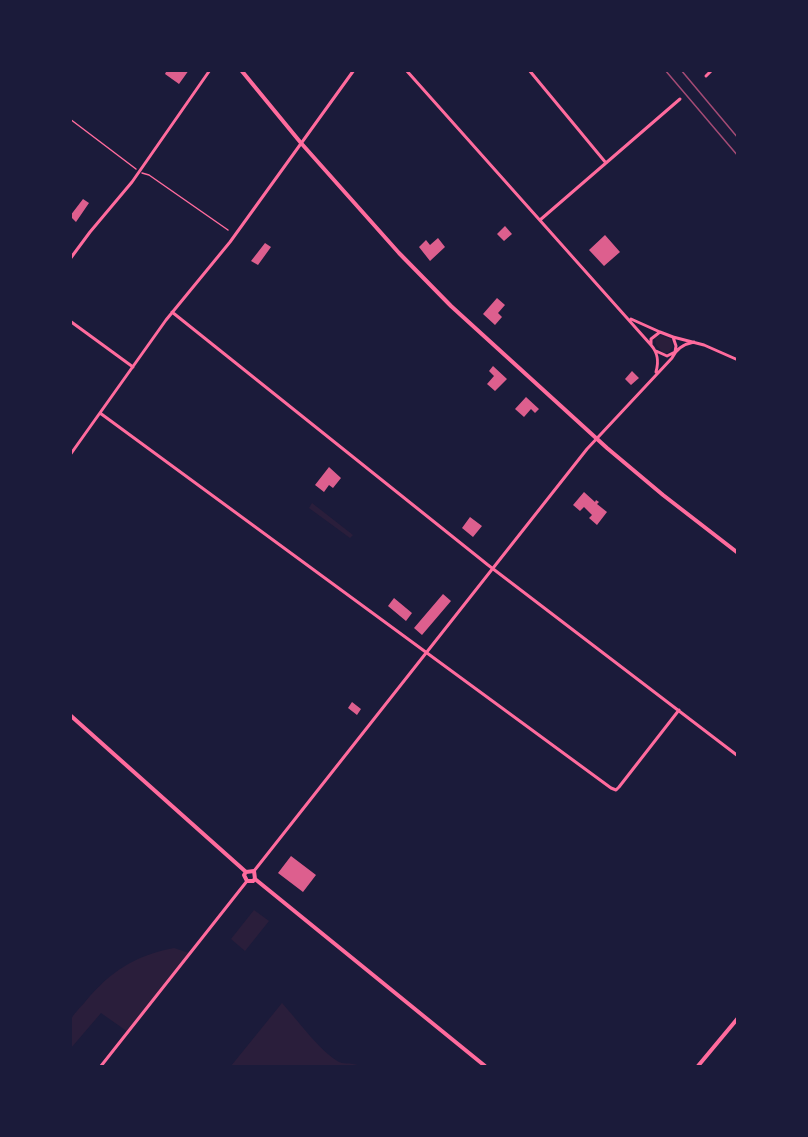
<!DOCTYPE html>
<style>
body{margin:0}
#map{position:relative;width:808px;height:1137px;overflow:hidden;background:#1b1b3a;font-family:"Source Sans 3",sans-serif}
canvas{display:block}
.frame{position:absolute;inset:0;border:72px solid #1b1b3a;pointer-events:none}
</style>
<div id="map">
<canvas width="808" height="1137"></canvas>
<div class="frame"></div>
</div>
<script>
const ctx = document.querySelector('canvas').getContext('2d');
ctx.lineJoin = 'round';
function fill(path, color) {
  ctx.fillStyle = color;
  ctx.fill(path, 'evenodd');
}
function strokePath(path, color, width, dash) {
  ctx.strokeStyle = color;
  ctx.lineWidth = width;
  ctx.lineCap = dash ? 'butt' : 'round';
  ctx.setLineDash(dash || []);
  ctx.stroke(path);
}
fill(new Path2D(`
 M660 335 671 339 673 347 668 353H663L656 345 655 338Z
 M312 503 353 535 350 538 309 508Z
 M254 910 269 921 245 951 231 939Z
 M174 948 189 953 128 1032 101 1013 71 1048C71 1040 68 1027 71 1020 73 1014 81 1007 85 1002 111 971 134 956 174 948Z
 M282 1003C295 1017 325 1058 342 1063 349 1064 353 1063 360 1066H231Z`), '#2a1e3b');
fill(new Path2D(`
 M167 70H189L179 84 165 74Z
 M83 199 89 203 76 222 70 216Z
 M505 226 512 234 504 241 497 234Z
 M605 235 620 252 604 266 589 250Z
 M438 238 445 247 430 261 419 247 426 240 430 245Z
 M265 243 271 247 258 265 251 261Z
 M497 298 505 305 498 313 502 317 495 325 483 314Z
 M493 366 507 379 495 391 487 384 494 376 489 371Z
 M632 371 639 378 631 385 625 379Z
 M526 397 539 409 535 413 531 409 524 417 515 409Z
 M329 467 341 478 333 488 329 485 324 492 315 485Z
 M584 492 595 502 596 500 599 502 597 504 607 512 597 525 589 518 592 515 584 507 580 511 573 505Z
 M470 517 482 526 473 537 462 528Z
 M443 594 451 601 422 635 414 628Z
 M394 598 412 613 406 621 388 606Z
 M352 702 361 709 357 715 348 708Z
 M291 856 316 875 303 892 278 873Z`), '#dd5f8e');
strokePath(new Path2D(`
 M70 119 136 169
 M142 173 149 175 228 230`), '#ff6b9d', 1.5);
strokePath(new Path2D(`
 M406 70 651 345
 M529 70 606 163
 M706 76 712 70
 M540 220 680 99
 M70 259 90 232 132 182 210 70
 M172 312 488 565 738 756
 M631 319 660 332
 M70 321 133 367
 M673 337 704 345 738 360
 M656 351 667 356 675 352 676 346 673 337 660 332 651 339V345C658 353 659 361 656 372
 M100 413 611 788 616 790 619 787 679 710
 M70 455 166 320 230 242 354 70
 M254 871 587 449 672 358C676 349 684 344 694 342
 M101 1066 247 881`), '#ff6b9d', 3);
strokePath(new Path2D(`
 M241 70 301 143 399 253 451 306 607 448 663 495 738 553
 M70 715 246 872
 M246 872 244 875 247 881H253L255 879
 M246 872 254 871 255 879
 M255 879 485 1066
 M698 1066 738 1018`), '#ff6b9d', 4);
strokePath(new Path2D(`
 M665 70 738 156
 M681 70 738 138`), '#a44b75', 1.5);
</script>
